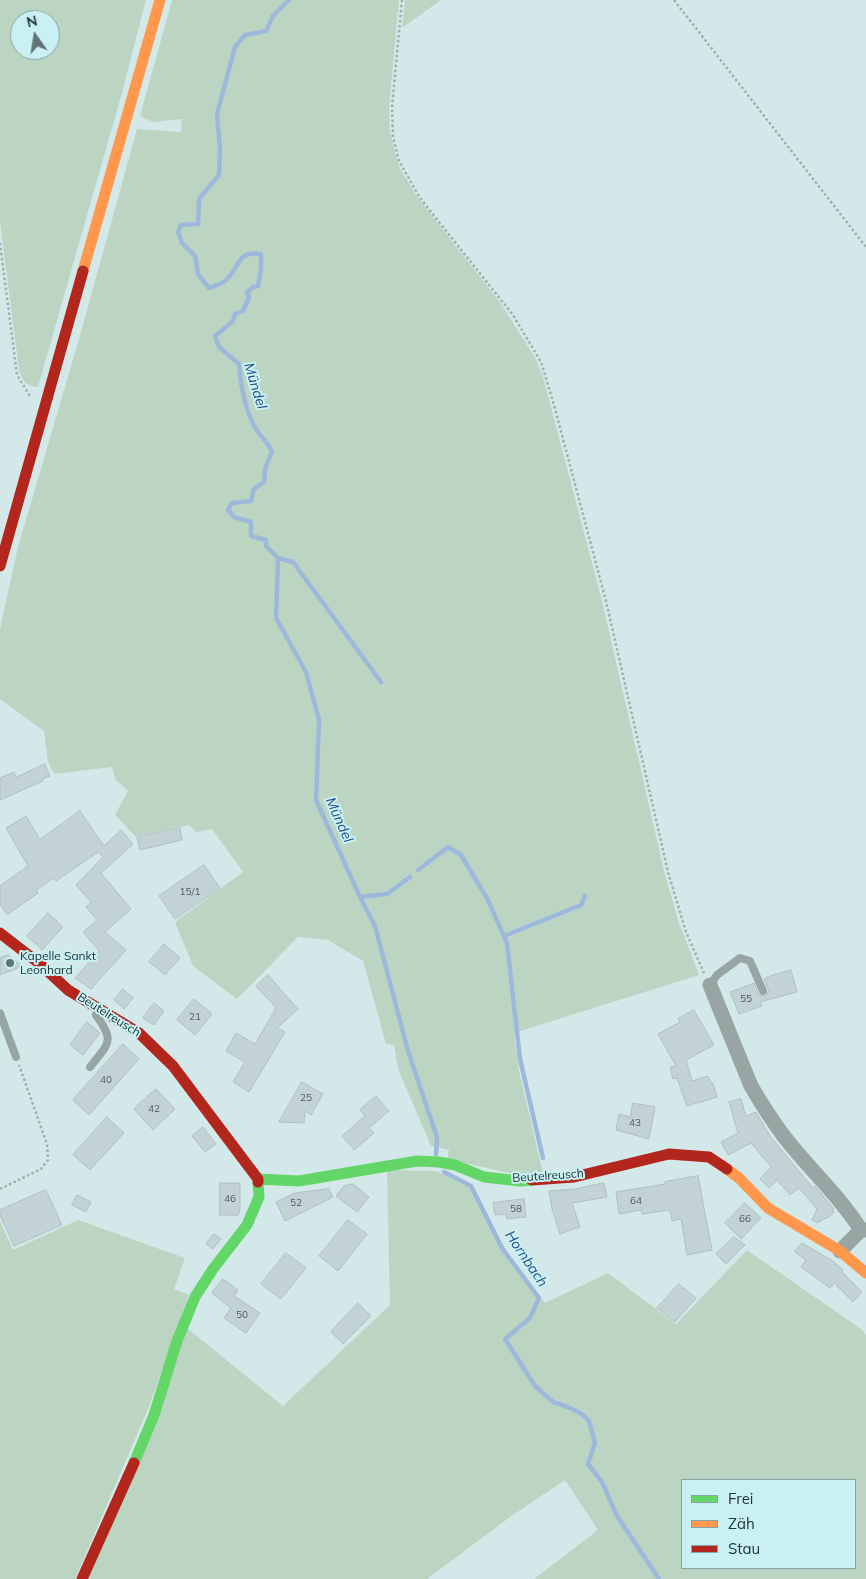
<!DOCTYPE html>
<meta charset="utf-8">
<style>
body{margin:0}
#map{position:relative;width:866px;height:1579px;overflow:hidden;background:#d3e9e9;font-family:Mulish,sans-serif}
canvas{display:block}
.legend{position:absolute;left:681px;top:1479px;width:175px;height:90px;box-sizing:border-box;background:#c9f1f3;border:1px solid #87a5a7;margin:0;padding:6px 9px;list-style:none;font-size:15px;color:#243434}
.legend li{display:flex;align-items:center;gap:10px;height:25px}
.legend b{width:25px;border:1px solid #87a5a7}
.north{position:absolute;left:10px;top:10px;width:50px;height:50px;box-sizing:border-box;background:#c9f1f3;border:1px solid #87a5a7;border-radius:50%;rotate:347deg;font-size:14px;font-weight:700;line-height:20px;text-align:center;color:#243434}
.north::after{content:'';display:block;margin:auto;width:18px;height:22px;background:#617373;clip-path:polygon(50% 0,100% 100%,50% 72%,0 100%)}
</style>
<div id="map">
<canvas width="866" height="1579"></canvas>
<ul class="legend">
<li><b style="height:6px;background:#63d668"></b>Frei</li>
<li><b style="height:6px;background:#ff974d"></b>Zäh</li>
<li><b style="height:6px;background:#b3261e"></b>Stau</li>
</ul>
<div class="north">N</div>
</div>
<script>
const ctx = document.querySelector('canvas').getContext('2d');
ctx.lineJoin = 'round';
function fill(path, color) {
  ctx.fillStyle = color;
  ctx.fill(path, 'evenodd');
}
function strokePath(path, color, width, dash) {
  ctx.strokeStyle = color;
  ctx.lineWidth = width;
  ctx.lineCap = dash ? 'butt' : 'round';
  ctx.setLineDash(dash || []);
  ctx.stroke(path);
}
function drawText(font, color, halo, rows, align = 'center') {
  ctx.font = font + ' Mulish,sans-serif';
  ctx.lineWidth = 4;
  ctx.setLineDash([]);
  ctx.textBaseline = 'middle';
  ctx.strokeStyle = halo;
  ctx.fillStyle = color;
  for (const [text, x, y, turn = 0] of rows) {
    ctx.save();
    ctx.translate(x, y);
    ctx.rotate((+turn || 0) * Math.PI / 180);
    ctx.textAlign = isNaN(turn) ? turn : align;
    if (halo) ctx.strokeText(text, 0, 0);
    ctx.fillText(text, 0, 0);
    ctx.restore();
  }
}
fill(new Path2D(`
 M0 0H146L122 93 38 387C25 386 23 381 19 370L0 221ZM20 20H50V50H20Z
 M172 0H399L389 109 390 132 399 167 416 195 499 301 536 359 543 377 602 601 665 875 679 923 699 975 514 1033 519 1071 543 1173 518 1175 447 1159 449 1150 431 1146 398 1069 394 1045 386 1044 363 961 328 940 298 937 237 999 193 966 175 922 243 872 212 829 196 832 189 825 135 836 115 815 128 791 115 779 112 767 54 774 48 762 44 731 0 699V629L18 547 79 339 137 129 181 132 182 119 153 122 140 116Z
 M405 0H441L402 28Z
 M387 1170 437 1171 470 1188 501 1249 545 1303 608 1273 676 1324 747 1250 861 1329 866 1335V1579H534L598 1530 565 1480 510 1517 427 1579H87L187 1328 283 1406 390 1305ZM682 1480H855V1568H682Z
 M78 1220 185 1258 174 1289 189 1295 148 1409 75 1579H0V1221L13 1250Z`), '#bcd5c3');
strokePath(new Path2D(`
 M289 0 273 16 266 31 245 35 235 47 217 114 220 149 219 175 199 199 198 224 181 225 178 232 182 243 195 256 198 274 209 288C214 286 221 284 225 281 240 269 235 250 261 254V269L258 286 253 287 247 292 249 298 243 311 235 314 233 321 215 336 219 347 239 364C241 386 244 405 254 426 259 435 268 442 272 452L265 469 264 482 254 489 251 501 232 503 228 510 234 517 251 522V536L266 540V546L278 558 276 618 306 672 319 720 316 800 360 897 375 926 408 1051 437 1137 436 1154
 M278 558 293 562 381 682
 M418 870 448 847 461 855 488 900 507 943 520 1059 543 1158
 M360 897 387 894 410 877
 M504 936 581 905 585 896
 M444 1172 471 1186 502 1248 539 1298 530 1318 505 1339 535 1386 553 1402 568 1407 582 1414 589 1421 595 1443 588 1464 602 1482 617 1516 659 1579`), '#9cb9db', 4.5);
const building = new Path2D(`
 M45 764 50 776 42 779 43 781 0 800V778L14 772 16 777Z
 M80 811 104 846 121 830 133 844 101 873 131 909 105 932 126 950 91 989 75 978 99 951 83 932 97 920 86 907 91 902 76 885 103 857 98 852 56 881 54 878 36 890 38 893 7 915 0 904V886L28 866 6 828 26 816 40 839Z
 M180 828 182 840 140 850 137 837Z
 M204 865 220 888 175 919 159 896Z
 M48 913 63 927 42 950 27 936Z
 M164 944 180 958 165 975 149 962Z
 M8 955 20 964 18 968 0 975V958Z
 M791 970 797 992 760 1002 762 1006 739 1014 730 992 754 983 759 995 765 996 769 991 764 979 770 976Z
 M268 975 298 1009 277 1028 285 1032 249 1092 233 1082 245 1062 226 1051 236 1033 255 1044 276 1008 256 986Z
 M123 989 133 998 124 1009 114 1000Z
 M194 999 212 1014 195 1035 177 1020Z
 M154 1003 164 1011 154 1025 143 1018Z
 M694 1010 714 1045 686 1060 692 1081 708 1076 711 1083H713L717 1097 687 1106 677 1078 673 1079 670 1067 676 1066 658 1034 680 1022 678 1019Z
 M87 1022 100 1033 83 1055 70 1045Z
 M123 1044 139 1059 89 1115 73 1100Z
 M302 1082 323 1094 311 1115 305 1111 304 1123 279 1122Z
 M156 1089 175 1109 153 1130 134 1109Z
 M376 1096 389 1111 369 1128 374 1133 354 1150 342 1136 365 1116 360 1110Z
 M741 1099 746 1116 756 1112 770 1136 813 1188 815 1186 834 1209 832 1211 834 1212 826 1219 825 1218 818 1223 812 1220 817 1209 799 1188 790 1195 777 1180 769 1188 760 1179 771 1167 751 1143 728 1155 721 1142 738 1133 729 1102Z
 M633 1103 655 1107 649 1139 616 1130 619 1114 630 1117Z
 M107 1117 124 1133 90 1170 73 1155Z
 M203 1127 216 1144 205 1152 192 1136Z
 M698 1176 712 1250 687 1255 681 1219 672 1221 670 1210 642 1214 641 1210 619 1214 616 1192 665 1184V1182Z
 M220 1183H240V1210L238 1215H220Z
 M604 1183 607 1197 572 1203 580 1227 560 1234 552 1209 549 1191 575 1189Z
 M353 1184 369 1197 357 1212 336 1196 344 1186Z
 M329 1189 333 1197 285 1221 276 1202 295 1193Z
 M46 1190 62 1225 14 1246 0 1215V1210Z
 M77 1195 91 1202 86 1212 72 1205Z
 M524 1199 526 1217 507 1219 506 1214 495 1215 493 1203Z
 M745 1203 761 1218 741 1239 725 1223Z
 M348 1220 367 1234 338 1271 319 1256Z
 M214 1234 221 1239 213 1249 206 1244Z
 M734 1237 745 1245 726 1264 716 1254Z
 M802 1243 833 1261 843 1270 842 1272 862 1292 853 1302 834 1283 830 1288 801 1267 806 1260 795 1252Z
 M286 1253 306 1268 281 1299 261 1284Z
 M223 1279 238 1290 234 1296 260 1313 246 1333 224 1318 231 1308 212 1293Z
 M679 1284 696 1298 675 1322 657 1308Z
 M358 1303 371 1316 343 1344 331 1332Z`);
fill(building, '#c2d2d5');
strokePath(building, '#afbfc2', 1);
strokePath(new Path2D(`
 M402 0 392 107 393 137 399 161 420 198 513 315 541 362 554 405 606 601 668 872 686 932 704 973
 M674 0 866 247
 M0 243 17 375 30 396
 M0 1189 41 1169 48 1160 47 1144 19 1065`), '#a0aeac', 2.5, [2.5, 2.5]);
strokePath(new Path2D(`
 M710 985 717 975 740 958 750 961 763 991
 M0 1013 16 1057
 M90 1067C108 1044 116 1042 96 1015`), '#98a6a3', 8);
strokePath(new Path2D(`
 M710 985 751 1086C761 1103 771 1119 783 1135 808 1168 839 1195 861 1230
 M840 1251 861 1230H866`), '#98a6a3', 15);
strokePath(new Path2D(`
 M258 1179 299 1181 417 1161 439 1162 455 1165 484 1177 520 1181 532 1180
 M134 1463 154 1415 177 1341 195 1297 213 1269 247 1225 259 1197 258 1182`), '#63d668', 11);
strokePath(new Path2D(`
 M83 271 160 0
 M727 1169 739 1178 768 1208 840 1251 866 1273`), '#ff974d', 11);
strokePath(new Path2D(`
 M0 566 83 271
 M0 933 40 964 68 990 139 1033 173 1066 258 1179V1182
 M532 1180 574 1177 669 1154 709 1157 727 1169
 M82 1579 134 1463`), '#b3261e', 11);
for (const [x, y, r, color] of [
 [10,963,5,"#617373"]
]) {
  const dot = new Path2D();
  dot.arc(x, y, r, 0, 2 * Math.PI);
  ctx.fillStyle = color;
  ctx.fill(dot);
  strokePath(dot, '#c9f1f3', 2);
}
drawText('10px', '#4e5e5f', null, [
 ["15/1",190,892],
 ["55",746,999],
 ["21",195,1017],
 ["40",106,1080],
 ["25",306,1098],
 ["42",154,1109],
 ["43",635,1123],
 ["46",230,1199],
 ["64",636,1201],
 ["52",296,1203],
 ["58",516,1209],
 ["66",745,1219],
 ["50",242,1315]
]);
drawText('12px', '#243434', '#c9f1f3', [
 ["Kapelle Sankt",20,956],
 ["Leonhard",20,970]
], 'left');
drawText('12px', '#243434', '#c9f1f3', [
 ["Beutelreusch",109,1015,32],
 ["Beutelreusch",548,1176,-4]
]);
drawText('italic 14px', '#234d89', '#c9f1f3', [
 ["Mündel",255,386,73],
 ["Mündel",339,820,66],
 ["Hornbach",526,1259,56]
]);
</script>
